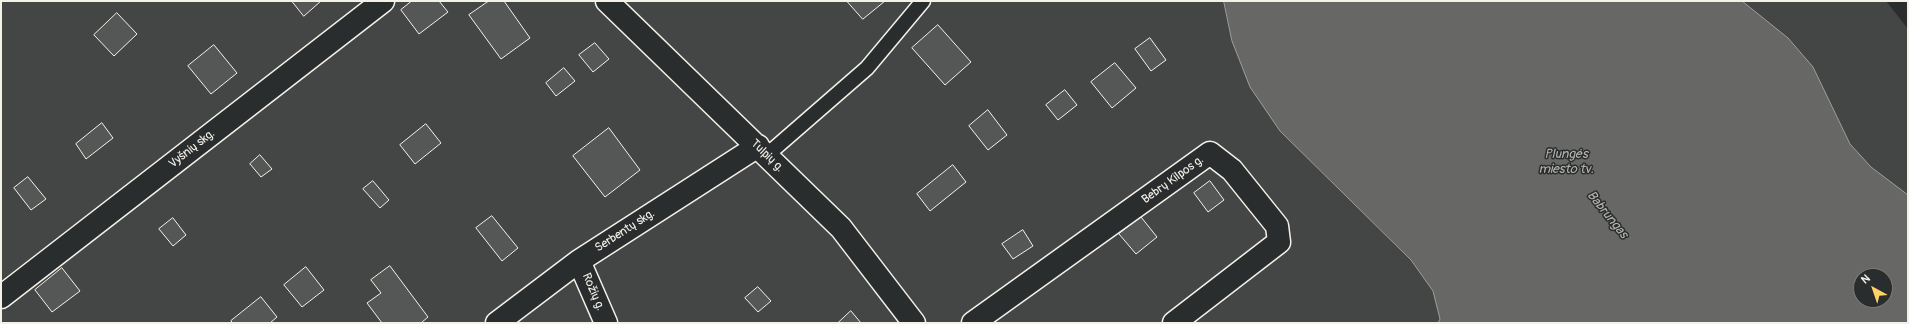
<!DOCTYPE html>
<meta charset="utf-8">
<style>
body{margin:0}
#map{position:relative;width:1909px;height:324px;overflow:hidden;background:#2a2d2e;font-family:Pangolin,sans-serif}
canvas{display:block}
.frame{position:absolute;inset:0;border:2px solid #f4f1e8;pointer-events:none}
.north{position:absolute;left:1853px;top:268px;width:40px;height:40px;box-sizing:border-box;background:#2a2d2e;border:1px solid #7b7b78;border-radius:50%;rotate:320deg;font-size:11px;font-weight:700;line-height:16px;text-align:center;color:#f4f1e8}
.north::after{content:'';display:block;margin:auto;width:14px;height:18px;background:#ffd166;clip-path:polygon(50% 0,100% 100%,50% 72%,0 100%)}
</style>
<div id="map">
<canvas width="1909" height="324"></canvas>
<div class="frame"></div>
<div class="north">N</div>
</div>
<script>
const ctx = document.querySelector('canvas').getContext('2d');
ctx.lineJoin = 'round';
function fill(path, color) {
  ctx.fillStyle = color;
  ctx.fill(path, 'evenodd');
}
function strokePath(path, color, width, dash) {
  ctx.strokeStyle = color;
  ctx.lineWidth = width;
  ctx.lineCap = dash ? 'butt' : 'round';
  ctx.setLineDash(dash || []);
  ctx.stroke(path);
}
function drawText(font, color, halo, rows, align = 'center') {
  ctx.font = font + ' Pangolin,sans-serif';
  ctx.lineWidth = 3;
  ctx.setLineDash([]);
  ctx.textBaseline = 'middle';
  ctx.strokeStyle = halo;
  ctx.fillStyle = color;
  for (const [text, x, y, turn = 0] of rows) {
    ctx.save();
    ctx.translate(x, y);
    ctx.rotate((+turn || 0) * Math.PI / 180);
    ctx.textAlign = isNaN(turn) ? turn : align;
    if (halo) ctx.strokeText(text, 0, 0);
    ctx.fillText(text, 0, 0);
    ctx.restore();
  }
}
fill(new Path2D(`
 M1 1H1224L1232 41 1280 131 1411 260 1433 291 1440 319 1438 323H1Z
 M1742 1H1886L1908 29V195L1871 167 1850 144 1813 67 1788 38Z`), '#444645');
const water = new Path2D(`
 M1224 1H1742L1788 38 1813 67 1850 144 1871 167 1908 195V323H1438L1440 319 1433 291 1411 260 1280 131 1250 87 1232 41ZM1861 276H1885V300H1861Z`);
fill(water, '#676866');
strokePath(water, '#9f9f9a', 1);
const building = new Path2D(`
 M292 1H321L304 16Z
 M412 1H439L448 12 419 34 401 10Z
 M489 1H504L530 38 501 59 469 15Z
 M847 1H885L863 19Z
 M117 13 137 34 114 56 94 35Z
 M938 25 971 62 945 85 912 48Z
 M1150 38 1166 60 1151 71 1135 49Z
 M595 43 609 59 593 72 579 55Z
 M214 45 237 73 211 94 188 66Z
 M1115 63 1136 88 1112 108 1091 82Z
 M564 68 575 81 556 96 546 83Z
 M1065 90 1077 105 1058 120 1046 105Z
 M988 110 1007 135 988 150 969 126Z
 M102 123 113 138 86 159 76 144Z
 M426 124 441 143 415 164 400 145Z
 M609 128 640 170 605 197 573 156Z
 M260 155 272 169 261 177 250 164Z
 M953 165 966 182 930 211 917 194Z
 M28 177 46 199 31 210 14 188Z
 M373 181 389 200 380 208 363 189Z
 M1210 181 1224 200 1208 212 1194 193Z
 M492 216 518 248 502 261 476 228Z
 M1141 217 1157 237 1136 254 1119 234Z
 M173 218 186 235 173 246 159 229Z
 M1023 230 1033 246 1013 259 1002 244Z
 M390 266 428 317 421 323H382L367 303 381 293 371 280Z
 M306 267 324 290 302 307 284 285Z
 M62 268 80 291 52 312 35 290Z
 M758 287 771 301 758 312 745 298Z
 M261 297 277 317 270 323H233L231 321Z
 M851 311 861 323H838Z`);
fill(building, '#555756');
strokePath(building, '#f4f1e8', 1);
const service = new Path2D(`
 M767 155 867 68 923 1`);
const minor = new Path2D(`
 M607 1 841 228 914 323
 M579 261 606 323
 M1 297 383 1
 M497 323 579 261 758 146
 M973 323 1210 153 1232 170 1277 226 1279 242 1174 323`);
strokePath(service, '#f4f1e8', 17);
strokePath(minor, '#f4f1e8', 25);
strokePath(service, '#2a2d2e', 14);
strokePath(minor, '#2a2d2e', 22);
drawText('12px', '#f4f1e8', '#2a2d2e', [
 ["Vyšnių skg.",192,149,-38],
 ["Tulpių g.",767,156,44],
 ["Bebrų Kilpos g.",1173,180,-36],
 ["Serbentų skg.",625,231,-33],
 ["Rožių g.",593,292,67]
]);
drawText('italic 13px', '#b5b3ae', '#2a2d2e', [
 ["Plungės",1566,155],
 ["miesto tv.",1566,170],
 ["Babrungas",1607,215,51]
]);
</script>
